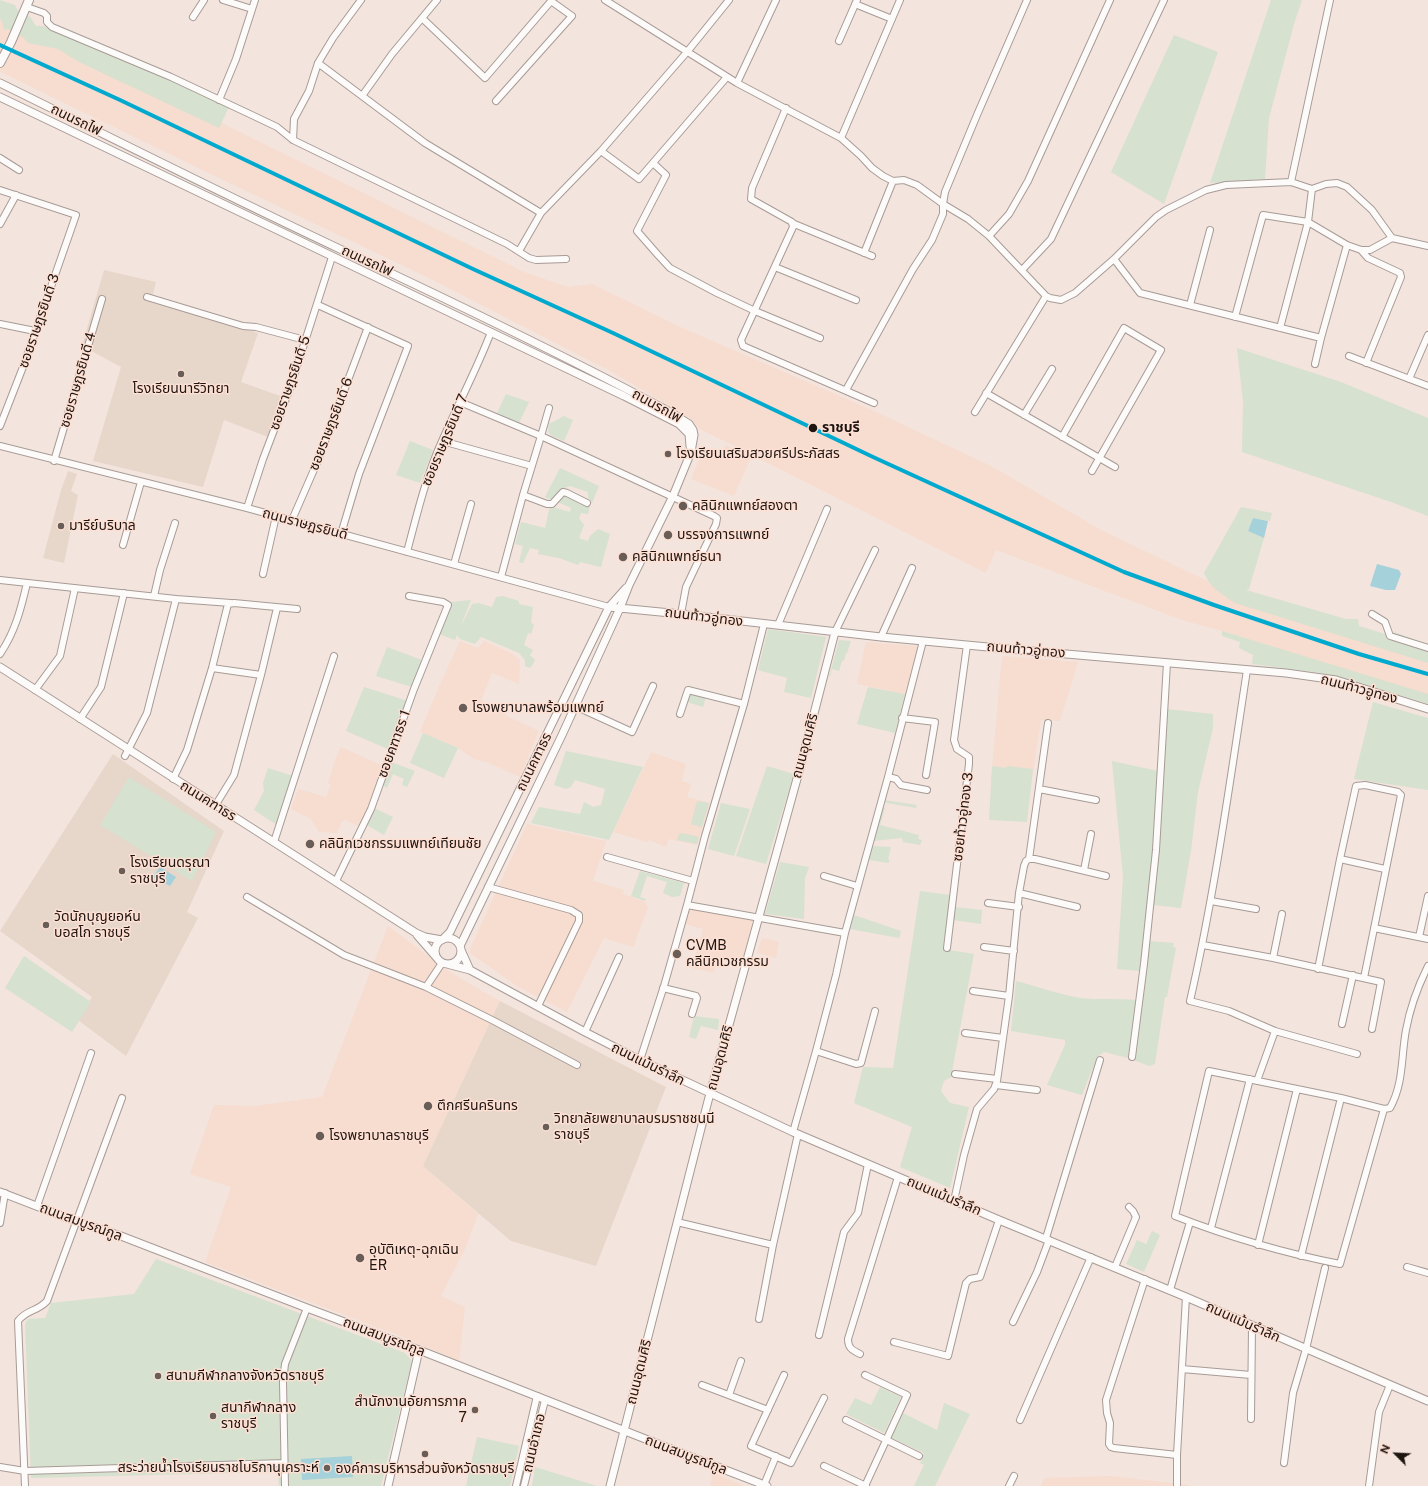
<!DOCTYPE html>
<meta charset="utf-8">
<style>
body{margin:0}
#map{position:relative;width:1428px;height:1486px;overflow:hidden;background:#f3e4dd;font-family:"Public Sans",sans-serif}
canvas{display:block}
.north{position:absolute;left:1376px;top:1434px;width:40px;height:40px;-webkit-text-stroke:3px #fde0d3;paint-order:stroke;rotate:294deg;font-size:11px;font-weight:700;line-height:16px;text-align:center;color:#1e1410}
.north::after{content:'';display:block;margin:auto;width:14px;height:18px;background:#1e1410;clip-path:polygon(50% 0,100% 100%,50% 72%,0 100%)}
</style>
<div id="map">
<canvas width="1428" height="1486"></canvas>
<div class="north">N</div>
</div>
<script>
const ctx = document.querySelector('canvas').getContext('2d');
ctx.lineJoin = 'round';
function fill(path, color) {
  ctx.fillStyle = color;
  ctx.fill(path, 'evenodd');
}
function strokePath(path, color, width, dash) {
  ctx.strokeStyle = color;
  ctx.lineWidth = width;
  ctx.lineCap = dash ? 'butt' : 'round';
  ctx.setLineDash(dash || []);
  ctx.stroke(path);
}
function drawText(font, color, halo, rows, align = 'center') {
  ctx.font = font + ' "Public Sans","Noto Sans Thai",sans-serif';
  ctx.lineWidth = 3;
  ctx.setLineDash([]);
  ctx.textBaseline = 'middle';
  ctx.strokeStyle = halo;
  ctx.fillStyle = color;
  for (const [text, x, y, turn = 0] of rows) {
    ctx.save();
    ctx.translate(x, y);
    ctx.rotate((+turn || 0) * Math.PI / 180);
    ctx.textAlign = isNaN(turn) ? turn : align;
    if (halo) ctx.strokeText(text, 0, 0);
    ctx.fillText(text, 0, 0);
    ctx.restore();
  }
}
fill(new Path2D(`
 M0 19 124 75 524 272 568 287 592 284 678 326 874 411 993 467 1101 530 1222 588 1428 652V697L1222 631 1182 620 996 550 986 573 698 428 690 418 614 373 429 278 198 168 9 76 0 71Z
 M726 445 751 457 734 496 691 479 702 453 718 458Z
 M460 641 478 648 484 641 511 653 520 660 519 684 492 673 481 700 509 717 539 731 520 777 489 763 474 759 458 748 420 732 437 691Z
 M866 642 916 646 917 648 905 694 857 684Z
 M1003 656 1078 662 1060 721 1041 720 1031 784 991 780 1001 666Z
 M341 747 383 766 360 827 346 820 342 821 337 833 319 832 311 819 291 809 298 789 326 797 331 785 328 783 336 757Z
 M651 752 686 764 682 781 691 784 687 797 710 803 697 845 669 839 666 847 649 840 647 842 613 832Z
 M527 824 606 841 593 881 624 890 623 894 645 902 648 907 633 947 604 938 567 1012 517 986 470 953V949Z
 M690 909 753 919 742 963 717 958 714 973 692 968 703 929 685 924Z
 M388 926 450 972 475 987 500 1001 423 1166 478 1214 465 1249 441 1296 465 1307 459 1361 400 1336 205 1262 231 1187 190 1174 214 1105 254 1106 322 1097Z
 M762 938 779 942 776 958 757 953Z
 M713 1473 745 1486H710Z
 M1110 1476 1189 1485 1190 1486H1041L1044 1478Z`), '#f7dcd0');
fill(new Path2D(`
 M104 270 156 282 151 302 258 333 241 382 283 397 268 437 224 420 203 487 93 461 121 367 82 346Z
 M68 471 77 474 71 491 78 495 64 563 43 558 61 490Z
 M113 754 224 831 187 912 198 918 126 1056 78 1020 92 997 0 931Z
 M500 1001 666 1087 596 1266 511 1241 423 1166Z`), '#e7d6ca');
fill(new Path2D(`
 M0 0 15 5 18 11 30 17 36 26H43L182 85 229 107 219 128 79 62 58 49 28 43 24 38 8 29 4 30 2 21 0 19Z
 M1271 0H1302L1294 24 1269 118 1265 179 1210 183Z
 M1174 35 1218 52 1164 204 1111 172Z
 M1237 348 1341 382 1428 418V516L1391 502 1242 452 1243 402Z
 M506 394 529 402 519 423 497 413Z
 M564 416 573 420 564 441 552 436 548 432 549 424Z
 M410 441 433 450 420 483 396 475Z
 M560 468 599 486 592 503 588 498V492L570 486C567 487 564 488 561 490 554 497 556 502 545 497Z
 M560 496C571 495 579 506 590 506L588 514 581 513 579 518 584 525 579 538 588 541 590 536 598 529 610 534 601 567 580 562 578 565 559 558 538 554 539 550 530 548 523 563 519 562 523 546 515 544 521 522 545 528 550 506 570 512 571 508 558 502Z
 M1241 507 1272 513 1270 521 1253 518 1248 531 1264 538 1249 589 1246 590 1346 619H1358L1359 626 1392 636 1394 632 1428 644V663L1235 603C1221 593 1211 589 1204 573Z
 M503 596 519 601V604L533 607 531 622 534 625 531 634 528 633 524 645 533 650 530 655 535 660 532 666 529 668 525 666V660L519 653 481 637 475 644 460 639 457 635 455 640 439 634 452 602 471 600 460 628 472 604 478 603 492 607 496 597Z
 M768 629 826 637 811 698 784 692 787 678 758 670Z
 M1222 631 1428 694V704L1348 679 1321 673 1252 664 1253 655 1239 648 1240 642 1222 636Z
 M839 640 851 641 847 653H846L844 660 842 661 839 671 832 669 830 677H829Z
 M387 647 422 660 412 687 376 676Z
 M364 687 408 701 405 709 403 710 399 722 395 728 396 730 394 739H392L389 745 391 748 390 750 346 731Z
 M868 687 905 694 895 733 857 724Z
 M690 692 706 697 703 707 687 702Z
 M1373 702 1428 718V790L1354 779Z
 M1167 709 1213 714V728L1198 792 1191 851 1181 908 1153 905 1159 840Z
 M423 733 458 748 444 778 410 763Z
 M566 751 643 767 609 840 531 823 539 807 580 814 584 802 593 807 601 805 605 789 575 780 571 787 566 789 554 785Z
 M1112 761 1158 771 1152 855 1140 971 1117 969 1123 877Z
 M391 762 415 771 407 787 402 785 404 779 393 774 387 788 382 785Z
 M767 766 794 774 766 864 736 856Z
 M992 766 1006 768 1007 766 1033 769 1027 822 989 820Z
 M268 768 293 776 277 825 254 810 264 791 263 783Z
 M129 777 216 832 192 881 100 825Z
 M884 800 917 805 916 808 887 803 884 801Z
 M697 801 709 803 702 827H701L691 824Z
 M721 803 750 809 734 856 708 849Z
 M374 808 393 817 384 835 367 825Z
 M882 808H885L880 825 919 835 918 839 922 840 920 845 903 842 902 838 873 841Z
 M682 833 699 837 697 844 677 840 679 834Z
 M872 846 891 847 888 859H889V863L869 860Z
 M780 862 809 867 805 878 804 919 765 914Z
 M640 871 684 883 680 896 672 897 663 893 667 882 647 876 640 897 646 899 645 901 631 896Z
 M920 891 950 895 943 949 974 954 951 1077 944 1081 941 1091 950 1103 969 1107 950 1188 900 1167 912 1127 854 1103 863 1067 893 1068Z
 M954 907 982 910 981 924 953 920Z
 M854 915 901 931 899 938 850 929Z
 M1149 941 1174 943 1173 947 1176 948 1167 997H1165L1155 1064 1149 1066 1134 1060Z
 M24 956 91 1002 72 1032 5 988Z
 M1016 981C1035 986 1061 995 1080 998 1098 1000 1117 998 1136 1000L1128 1058 1104 1052 1097 1057 1082 1095 1047 1085 1065 1045V1040L1011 1031Z
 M694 1016 719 1019 718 1030 701 1026 696 1039 689 1037Z
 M1152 1231 1160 1235 1144 1272 1126 1264 1137 1240 1146 1244Z
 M156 1259 405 1353 412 1361 381 1486H279L278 1472 31 1478 25 1324 28 1319 45 1318 51 1303 134 1294Z
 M880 1387 901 1397 884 1433 846 1414 855 1398 871 1405Z
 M944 1403 970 1414 935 1486H914L924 1465 920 1463 924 1453 891 1438 903 1413 937 1430Z
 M477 1437 519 1446 510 1486H466Z
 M535 1467 597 1486H532Z`), '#d6e1cf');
fill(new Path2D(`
 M1253 518 1268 521 1264 538 1248 531Z
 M1377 564 1399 570 1401 574 1395 590H1386L1370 586Z
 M160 867 176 877 170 886 153 877Z
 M352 1456 353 1477 302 1480 301 1459Z`), '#a5d1da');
const minor = new Path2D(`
 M223 0 252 9
 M605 0 737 83 841 138 861 156 872 168 883 176 893 181 904 180 917 185 943 204 968 219 989 236 1046 296 1050 298 1061 300 1075 293 1114 259 1156 217 1166 210 1206 190 1226 185 1291 182 1312 189 1326 184 1337 183 1347 187 1372 210 1392 238
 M855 4 892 19
 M27 7 44 13 47 16V22L52 27 171 77 256 117 277 127 293 140 507 244 529 258 536 260 566 259
 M193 17 204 0
 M422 18 485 78 552 0
 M839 41 857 0
 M318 63 425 143 541 213
 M737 83 776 0
 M362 96 392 54 437 0
 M219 100 236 59 255 0
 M496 101 572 16 551 1
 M786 108 752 188 751 199 792 222 793 227 741 340 743 346 874 403
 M841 138 900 0
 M293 140 294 119 309 91 318 63 333 38 361 0
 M601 151 639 179 727 77
 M0 158 19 170
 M653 163 666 175 637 231 658 255 670 268 717 293 755 311 820 338
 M1291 182 1330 0
 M0 190 76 215 23 367 0 426
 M792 223 872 256
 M0 224 16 195
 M989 236 1009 214 1028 181 1110 0
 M1361 250 1368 258 1400 273 1401 277 1366 363
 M519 251 541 213 601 151 687 52 729 0
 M864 253 893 181
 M1114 259 1140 293 1321 338
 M775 267 856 300
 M1022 270 1051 239 1164 0
 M147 297 243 326 256 327 305 340
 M318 305 408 346 359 474 341 534
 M1190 305 1210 230
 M1235 317 1263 215 1308 222 1347 245 1361 250H1370L1392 238 1428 246
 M0 324 35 331
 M1280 328 1308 222 1312 189
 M1349 356 1428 386
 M1315 364 1321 338 1347 245
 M1409 379 1428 335
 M846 390 913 269 932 240 943 214V204L945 192 977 115 1027 0
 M986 393 1115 467
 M460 402 541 436 549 408
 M975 412 1046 296
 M1024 415 1052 369
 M1062 437 1124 328 1161 350 1092 471
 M442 441 532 466
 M0 446 247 508 609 607
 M54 461 102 299
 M523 495 547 504H552L563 492 567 493 587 503
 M247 508 263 459 290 388 332 257
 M292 520 316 465 368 327
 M123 545 141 482
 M407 552C417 514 426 476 442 441 458 404 477 369 491 332
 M454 564 471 504
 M263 574 276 516
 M501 577 523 495 541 436 714 516 717 518 716 524 686 587 681 614
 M0 580 176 599 231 603
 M154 596 160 570 175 523
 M1372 614 1385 622 1390 636 1428 648
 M778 625 827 509
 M835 632 875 550
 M881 637 912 568
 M0 654C15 632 21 609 27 583
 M212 668 261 675
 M1247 670C1230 781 1215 892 1190 1001L1229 1011 1275 1031 1357 1054
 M35 690 60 656 75 588
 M575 706 632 732 653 686
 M680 714 688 690 744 704
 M902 718 935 722 926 775
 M80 719 101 687 124 593
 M125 756 147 713 176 599
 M888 777 896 779 901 785 927 790
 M173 779 187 750 212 668 228 604 234 603 297 609
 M1039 789 1096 800
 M215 806 234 775 261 675 277 608
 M274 842 334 656
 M607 857 693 881
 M1029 859H1035L1106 876
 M1340 859 1385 869
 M1084 870 1091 834
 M824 876 857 886
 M336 881 371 809 414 689 448 605 443 602 409 596
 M488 887 571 910 579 915V921L538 1006
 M1019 893 1077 907
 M247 897 344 955 426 987 494 1021 577 1065
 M1211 901 1256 909
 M988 903 1019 907
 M687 905 845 933
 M1374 928 1428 939
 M1419 937 1428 896
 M1203 945 1273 958 1381 982 1372 1029
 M984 947 1014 951
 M947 948 969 764V757L957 749 954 740 967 645
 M1273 958 1282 914
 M1318 969 1340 859 1356 786 1365 785 1398 792 1401 795 1364 978
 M426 987 442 963
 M663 988 696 996 697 998 692 1014
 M973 991 1009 996
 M1342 1024 1353 975
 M585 1032 619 957
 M965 1033 1003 1038
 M816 1051 856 1064 861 1063 875 1011
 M1132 1057 1144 964 1156 850 1167 663
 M640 1060 664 986 687 905 705 836 744 704 764 624
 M955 1074 997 1079
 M1257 1081 1275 1031
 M996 1085 1037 1090
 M1384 1109 1340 1264C1284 1253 1229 1237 1175 1216L1209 1071 1341 1098 1384 1109 1390 1108C1404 1083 1401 1056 1406 1030 1410 1008 1418 986 1428 966
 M793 1132 816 1051 836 975 845 933 888 777 923 641
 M954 1201 964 1155 977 1109 994 1089 997 1081 1009 996 1019 893 1024 866 1026 861 1029 859 1048 723
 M37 1206 91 1053
 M677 1222 773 1245
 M0 1223 5 1193
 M1211 1228 1250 1079
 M1046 1238 1100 1060
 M1258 1245 1297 1089
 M1301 1256 1341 1098
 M1115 1267 1136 1217 1133 1211 1129 1207
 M1407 1267 1428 1273
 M1145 1279 1106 1400 1107 1413 1110 1423 1109 1444 1111 1447 1114 1448 1177 1455
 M1170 1290 1190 1222
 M759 1319 773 1245 798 1134
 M1013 1322 1037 1272 1049 1240
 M819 1335 844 1232 858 1213 868 1164
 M894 1342 948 1356 966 1283 970 1279 980 1277 999 1220
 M860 1354C852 1350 848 1348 848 1339L898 1177
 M1182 1369 1251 1375
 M784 1375 751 1446 791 1463 824 1398
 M865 1375 907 1395 865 1486
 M702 1385 768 1410
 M729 1395 741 1361
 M1251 1419 1252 1326
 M846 1420 919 1456
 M1020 1420 1091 1257
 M1284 1463 1293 1393 1306 1349 1325 1268
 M824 1466 866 1486
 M0 1467 25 1471 284 1463
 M764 1485 776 1456
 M25 1486 18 1321C27 1309 37 1312 47 1301L122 1098
 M285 1486 283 1382 285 1364 307 1308
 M516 1486 537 1396
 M524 1486 545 1400
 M1009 1486 1014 1476
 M1177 1486V1455L1186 1297
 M1369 1486 1379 1412 1390 1385`);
const tertiary = new Path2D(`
 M0 83C114 139 227 196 342 250 453 302 564 355 672 413L689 424 693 430 694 435 691 452 673 496 629 585 620 608 562 735 460 946
 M0 97 624 396 679 424 689 434 690 446
 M609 607 681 614 881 637 1020 650 1286 673 1336 680 1428 709
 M0 667 416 933 425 937 442 940
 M417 935 437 958
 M435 951a13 13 0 1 1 26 0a13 13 0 1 1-26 0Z
 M443 939 450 932 609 607 626 588
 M461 950 470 970
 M447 964 470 970 585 1032 640 1060 793 1132 999 1220 1186 1297 1428 1401
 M0 1192 75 1221 121 1236 307 1308 419 1350 676 1451 767 1486
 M388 1486 419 1350
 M610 1486 708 1101 800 768 835 632`);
const secondary = new Path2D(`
 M0 63 11 42 29 0`);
strokePath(minor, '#a79b96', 8);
strokePath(tertiary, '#a79b96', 9);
strokePath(secondary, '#a79b96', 10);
strokePath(minor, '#fdfbfa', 6);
strokePath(tertiary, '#fdfbfa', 7);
strokePath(secondary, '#fdfbfa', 8);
strokePath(new Path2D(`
 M0 45 120 100 473 269 613 333 873 457 1124 572 1214 605 1359 654 1428 674`), '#00a9ce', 4);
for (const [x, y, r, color] of [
 [181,374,4,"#695d58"],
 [813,428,5,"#1e1410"],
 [668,454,4,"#695d58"],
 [683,506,5,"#695d58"],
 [61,526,4,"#695d58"],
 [668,535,5,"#695d58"],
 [623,557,5,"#695d58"],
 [463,708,5,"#695d58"],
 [310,844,5,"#695d58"],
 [122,871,4,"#695d58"],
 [46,925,4,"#695d58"],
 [677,954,5,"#695d58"],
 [428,1106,5,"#695d58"],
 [546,1127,4,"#695d58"],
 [320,1136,5,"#695d58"],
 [360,1258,5,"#695d58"],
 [158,1376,4,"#695d58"],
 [475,1410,4,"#695d58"],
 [213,1416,4,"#695d58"],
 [425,1454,4,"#695d58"],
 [327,1468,4,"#695d58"]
]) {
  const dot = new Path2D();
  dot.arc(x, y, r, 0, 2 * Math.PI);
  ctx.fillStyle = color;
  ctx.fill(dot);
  strokePath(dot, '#fde0d3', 1.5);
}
drawText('14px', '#1e1410', '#fde0d3', [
 ["ถนนรถไฟ",76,120,26],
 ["ถนนรถไฟ",367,261,25],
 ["ซอยราษฎรยินดี 3",39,321,-71],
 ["ซอยราษฎรยินดี 4",78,380,-74],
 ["ซอยราษฎรยินดี 5",290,383,-71],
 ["ถนนรถไฟ",657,406,29],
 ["ซอยราษฎรยินดี 6",331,424,-69],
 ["ซอยราษฎรยินดี 7",445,440,-67],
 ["ถนนราษฎรยินดี",305,524,15],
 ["ถนนท้าวอู่ทอง",704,617,7],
 ["ถนนท้าวอู่ทอง",1026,650,5],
 ["ถนนท้าวอู่ทอง",1359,689,15],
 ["ซอยคฑาธร 1",394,744,-70],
 ["ถนนอุดมศิริ",805,746,-75],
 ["ถนนคฑาธร",534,762,-64],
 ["ถนนคฑาธร",208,801,32],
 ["ซอยท้าวอู่ทอง 3",963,817,-83],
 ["ถนนอุดมศิริ",720,1058,-75],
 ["ถนนแม้นรำลึก",648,1064,26],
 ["ถนนแม้นรำลึก",944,1196,23],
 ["ถนนสมบูรณ์กูล",81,1222,20],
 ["ถนนแม้นรำลึก",1243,1322,24],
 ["ถนนสมบูรณ์กูล",384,1337,21],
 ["ถนนอุดมศิริ",639,1372,-76],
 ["ถนนอำเภอ",534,1443,-77],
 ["ถนนสมบูรณ์กูล",686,1455,21]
]);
drawText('14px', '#1e1410', '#fde0d3', [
 ["โรงเรียนนารีวิทยา",181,389,"center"],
 ["โรงเรียนเสริมสวยศรีประภัสสร",676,454],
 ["คลินิกแพทย์สองตา",692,506],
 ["มารีย์บริบาล",69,526],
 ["บรรจงการแพทย์",677,535],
 ["คลินิกแพทย์ธนา",632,557],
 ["โรงพยาบาลพร้อมแพทย์",472,708],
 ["คลินิกเวชกรรมแพทย์เทียนชัย",319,844],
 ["โรงเรียนดรุณา",130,863],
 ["ราชบุรี",130,879],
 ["วัดนักบุญยอห์น",54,917],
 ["บอสโก ราชบุรี",54,933],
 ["CVMB",686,946],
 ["คลีนิกเวชกรรม",686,962],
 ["ตึกศรีนครินทร",437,1106],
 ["วิทยาลัยพยาบาลบรมราชชนนี",554,1119],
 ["ราชบุรี",554,1135],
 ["โรงพยาบาลราชบุรี",329,1136],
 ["อุบัติเหตุ-ฉุกเฉิน",369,1250],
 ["ER",369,1266],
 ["สนามกีฬากลางจังหวัดราชบุรี",166,1376],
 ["สำนักงานอัยการภาค",467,1402,"right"],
 ["7",467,1418,"right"],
 ["สนากีฬากลาง",221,1408],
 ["ราชบุรี",221,1424],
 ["สระว่ายน้ำโรงเรียนราชโบริกานุเคราะห์",319,1468,"right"],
 ["องค์การบริหารส่วนจังหวัดราชบุรี",425,1469,"center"]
], 'left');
drawText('bold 14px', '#1e1410', '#fde0d3', [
 ["ราชบุรี",822,428]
], 'left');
</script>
